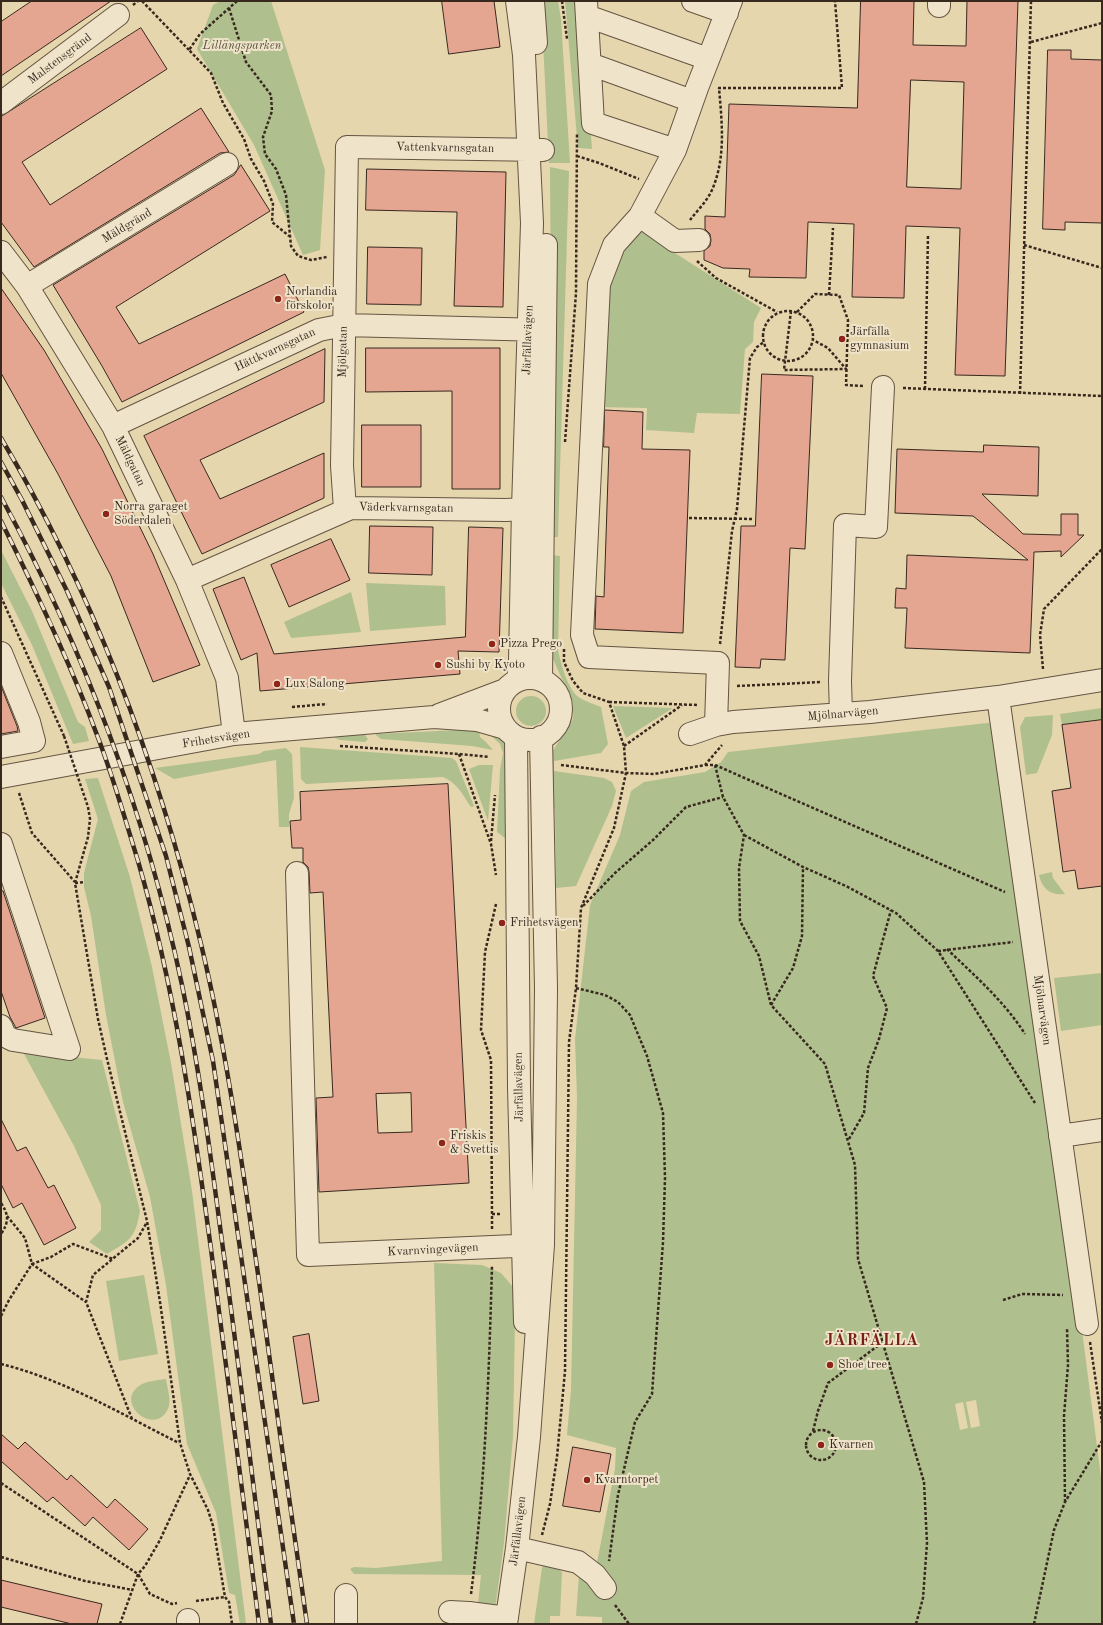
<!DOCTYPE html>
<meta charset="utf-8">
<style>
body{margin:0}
#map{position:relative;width:1103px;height:1625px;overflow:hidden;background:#e6d6ad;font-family:"Old Standard TT",serif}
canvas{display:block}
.frame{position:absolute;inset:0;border:2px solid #38291f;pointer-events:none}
</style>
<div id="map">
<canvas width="1103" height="1625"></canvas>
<div class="frame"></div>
</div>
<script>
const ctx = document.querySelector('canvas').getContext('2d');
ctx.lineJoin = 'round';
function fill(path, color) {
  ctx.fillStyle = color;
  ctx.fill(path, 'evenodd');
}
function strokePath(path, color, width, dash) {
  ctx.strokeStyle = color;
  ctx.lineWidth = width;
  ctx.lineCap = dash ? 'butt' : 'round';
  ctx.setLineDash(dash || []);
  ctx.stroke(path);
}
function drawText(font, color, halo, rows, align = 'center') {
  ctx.font = font + ' "Old Standard TT",serif';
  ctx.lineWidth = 4;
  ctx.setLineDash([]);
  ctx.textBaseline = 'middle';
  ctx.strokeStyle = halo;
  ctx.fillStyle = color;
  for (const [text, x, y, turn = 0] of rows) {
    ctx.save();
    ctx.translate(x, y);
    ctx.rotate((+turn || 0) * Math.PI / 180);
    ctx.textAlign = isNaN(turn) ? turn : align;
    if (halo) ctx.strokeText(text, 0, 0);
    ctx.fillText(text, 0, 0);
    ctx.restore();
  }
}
fill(new Path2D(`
 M220 1H271L325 170 320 250 303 255 254 145 197 49 213 5Z
 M541 1H558L561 19 570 163H549Z
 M565 1H581L592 149 578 148Z
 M550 167 569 171 558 537H546L551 335Z
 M634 229 642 232 761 308 754 322 753 342 745 349 740 414 697 413 694 433 646 430 647 408 595 407 602 284Z
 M1 550 32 611 78 722 85 727 89 741 73 744 32 645 1 583Z
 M550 555 560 556 558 650C561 664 568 691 580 698 587 702 594 704 601 707L608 744 601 753 554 761V771L604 778 612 782 616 791 612 806 576 886 556 888 555 812 546 772 547 760 573 719 572 701 552 657Z
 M366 583 445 586 446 625 370 631Z
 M351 592 361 632 291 638 284 622Z
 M516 711a15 15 0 1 1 30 0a15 15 0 1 1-30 0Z
 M613 706 673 708 626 738Z
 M1102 708V720L1062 725 1060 714Z
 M1053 715 1052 735 1037 773 1026 775 1020 727 1025 717Z
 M996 722 1058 1145 1102 1485V1624H602V1617L576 1616 579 1575 596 1568 615 1469 616 1448 567 1435 571 1390 577 1098 575 1039 590 905 620 835 631 791 644 782 705 772 721 762 728 752ZM976 1400 980 1426 971 1428 966 1402ZM963 1402 968 1428 960 1430 955 1404Z
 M479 729 480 737 485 741 493 750 472 746 381 739 376 735V734Z
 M487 732H495L506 744V839L497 832 500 770 503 753 500 744Z
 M364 734 368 739 365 742 340 740 333 737Z
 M300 747 452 758 456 761 474 806 472 807 470 806C462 793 457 783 443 777L306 784 301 779Z
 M286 748 292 754 294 798 289 814V827H279L276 760 174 779 155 768 259 754 264 751Z
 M479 765H493L488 821 469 769Z
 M98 778 130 877 152 967 171 1063 192 1191 246 1624H240L235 1595 229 1593 216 1513 187 1444 166 1285 150 1197 123 1102 106 1015 91 916 84 887V873L98 819 85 779Z
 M1052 872 1053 878 1065 894C1051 896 1042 889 1039 875Z
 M1102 973V1025L1061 1031 1054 978Z
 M23 1052 102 1060 140 1211C135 1239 130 1240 107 1254L89 1242 101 1230V1205L74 1146Z
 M434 1263 482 1265 501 1273 514 1288 515 1319 513 1437 504 1543 493 1624H476L481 1575 354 1574 350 1569 354 1567 376 1568 442 1561Z
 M144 1275 158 1354 119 1361 106 1281Z
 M166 1379C167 1387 171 1398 169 1406 158 1440 110 1402 142 1384 149 1381 158 1380 166 1379Z
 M543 1566 555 1567 562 1572 560 1616H550V1624H534L542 1568Z`), '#b0bf8e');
const building = new Path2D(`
 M32 1H111L1 76V22Z
 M442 1H494L500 47 449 54Z
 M861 1H914L913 45 966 46 967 1H1018L1005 376 955 375 960 228 906 226 904 298 852 297 854 224 808 222 806 278 749 277 750 269 723 268 704 260V251L710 246 711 240 710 234 705 229V216L725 217 729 104 857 108ZM911 80 964 82 961 189 907 187Z
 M141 28 167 69 22 162 50 205 201 108 229 152 220 153 34 267 1 222V117Z
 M1048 50H1071V59L1102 60V223L1065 222V230L1043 229Z
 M241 165 270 211 116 307 139 344 285 274 304 312 122 402 102 366 53 285 234 175Z
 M367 169 506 172 503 307 454 306 457 212 366 210Z
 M368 247 422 248 421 305 367 304Z
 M1 288 44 350 102 449 153 554 200 665 153 682 111 576 58 474 1 373Z
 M366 348H500V489H452V391L366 392Z
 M325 349 324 402 200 460 220 499 324 453V498L202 554 144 436Z
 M762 374 813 376 805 549 790 548 785 660 761 659 760 668 735 667 741 526H755Z
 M605 410 643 412 642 449 690 450 683 633 595 629 596 596 604 597 609 447H604Z
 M362 425H421V487H362Z
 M984 445 1039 447 1038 496 982 494 1023 534 1061 535V514H1078V535H1084L1061 557V551L1034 552 1030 653 905 648 907 608H895L896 588 906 589 907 555 1028 560 973 516 895 513 897 449 983 452Z
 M370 526 433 527 432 575 369 573Z
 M469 527 503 528 499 652 458 651 460 674 260 691 257 653 241 660 213 589 244 577 274 654 465 637Z
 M331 539 350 580 289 607 271 565Z
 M1 686 17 726 18 731 1 734Z
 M1102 720V886L1078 889 1075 870 1063 872 1052 791 1071 788 1062 725Z
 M448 784 469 1183 319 1192 316 1098 333 1097 323 892 310 893 309 872 308 867 303 862V848H292L290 821 301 820 300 792ZM411 1093 412 1132 378 1133 376 1094Z
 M3 891 45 1018 16 1028 10 1017 1 991V892Z
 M1 1119 17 1151 26 1147 48 1188 54 1185 76 1228 44 1245 22 1203 13 1208 1 1184Z
 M309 1334 319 1401 303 1404 293 1337Z
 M1 1434 18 1449 25 1442 67 1480 71 1475 107 1508 115 1499 148 1529 129 1550 93 1517 85 1526 53 1497 47 1502 1 1461Z
 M573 1447 611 1454 600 1512 563 1506Z
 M1 1580 102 1604 97 1624H72L1 1607Z`);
fill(building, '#e4a591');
strokePath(building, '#38291f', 1);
const minor = new Path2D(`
 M517 1 524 55 532 223 523 508 520 662 518 680
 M533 1 536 43
 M586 1 593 123 675 150
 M693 1 727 13
 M939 6V1
 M587 16 708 59
 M590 64 692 101
 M1 103 118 15
 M640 216 675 241 699 240
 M1 252 27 286 113 426 187 580 227 678 234 734
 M27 286 227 164
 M113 426 319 330 344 325 544 330
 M345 509 342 466 347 147 543 150
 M187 580 351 508 506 510 537 508
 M1 653 29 722 34 741 1 747
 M499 709a31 31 0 1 1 62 0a31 31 0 1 1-62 0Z
 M541 680 546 245
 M998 697 1087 1324
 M841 714 840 681 845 525 876 527 883 387
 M439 715 505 690
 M716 725 718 663 589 657 582 635 599 284 614 245 640 216 675 150 697 88 731 1
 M690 734 716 725 733 722 870 712 998 697 1102 680
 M516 737 519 1087 525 1322
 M1 777 234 734 434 717 477 720 505 728
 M1 844 69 1049 13 1040 5 1036 1 1026
 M297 873 308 1255 538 1245
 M1060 1136 1102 1130
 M517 1548 578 1562 595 1575 605 1588
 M450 1612 469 1613 507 1618
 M188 1620V1624
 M346 1624V1595
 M506 1624 517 1548 529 1437 543 1245 546 989 541 737`);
strokePath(minor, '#645442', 24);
strokePath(new Path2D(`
 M142 1 189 50
 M237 1 200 34 189 50 211 73 223 103 244 139 251 159 264 181 273 204 272 222 289 236
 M562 1 567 39
 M133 5 138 1
 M229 8 246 62 271 95 272 111 263 137 265 154 276 169 286 195 291 246 298 256 311 260 327 257
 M1031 42 1102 23
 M718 88H842L835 1
 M577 156 599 163 639 179
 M690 220C697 211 707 201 712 190 726 158 722 123 719 88
 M1024 245 1102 268
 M697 261 716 278 777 312
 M829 295 833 228
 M763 336a25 25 0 1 1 50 0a25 25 0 1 1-50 0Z
 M791 311 784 370 846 369 828 348 813 340
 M797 312 815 294 839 295 848 320 846 385 864 386
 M903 388 1102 396
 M925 389 928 235
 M1020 394 1031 1
 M565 442 576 293 577 133
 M689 518 752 519
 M1 597 64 736
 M720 644 732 531 737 509 750 358 757 347 764 342
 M1043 669 1040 635 1044 609 1102 549
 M737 686 822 682
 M609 702 698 705
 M292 707 327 704
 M340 746 459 754 489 757
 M624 746 682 705
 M459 754 491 844 496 875
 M561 765 626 773 654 774 705 765 722 745
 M705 765H715L1005 892
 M715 765 723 797 744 835 739 868 740 921 759 956 771 1005 825 1064 855 1165 858 1259 924 1482 927 1543 923 1598 916 1624
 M19 793 32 833 75 882
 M88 807 90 819 88 837 75 883 98 1019 107 1059 147 1221 160 1302 180 1443 190 1474 208 1510 213 1526 225 1597 229 1602 232 1624
 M744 835 803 867 846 886 896 913 938 951 1035 1103
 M491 841 495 795
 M75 883 85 882
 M583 906 615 873 653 840 686 807 723 797
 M947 949C975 976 1004 1001 1025 1034
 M938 951 1013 942
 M576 988 605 995 618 1002 630 1015 647 1056 663 1113 665 1178 663 1242 652 1394 635 1422 618 1495 609 1561
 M771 1005 793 968 802 936 803 867
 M849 1139 864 1113 868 1068 879 1039 887 1008 873 976 891 910
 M1 1203C9 1215 9 1222 1 1234
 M492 1214 491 1060 481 1030 485 952 496 904
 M7 1216 25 1238 32 1264 51 1257 73 1244 113 1259
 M492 1229V1214H502
 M1003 1300 1022 1294 1063 1295
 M1 1316 9 1300 32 1264 86 1302
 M1090 1342 1102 1423
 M1 1364C63 1379 123 1415 179 1443
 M132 1419 86 1302 93 1275 138 1238 147 1222
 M806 1445a15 15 0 1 1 30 0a15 15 0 1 1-30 0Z
 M813 1431 818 1411 828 1383 883 1342
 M1 1483 138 1574 150 1594 172 1604 177 1603
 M1065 1502 1064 1416 1068 1365 1067 1328
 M542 1535 550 1504 557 1457 565 1371 569 1042 576 988 581 908 614 828 626 773 624 746 609 702 583 693 573 681 564 662V647
 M1 1557 85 1581 133 1590
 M471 1594C485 1485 489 1376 492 1266
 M196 1601 225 1597
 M615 1605 629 1624
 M120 1624 138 1574 145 1566 160 1540 190 1475
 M1034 1624 1054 1530 1065 1502 1102 1441`), '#38291f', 2.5, [3, 2]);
strokePath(minor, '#efe4ca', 22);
const rail = new Path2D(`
 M1 438C94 594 159 768 201 944 227 1052 242 1164 258 1274 274 1391 290 1507 307 1624
 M1 462 22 500 67 591 109 687 166 856 189 947 213 1061 294 1624
 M1 497C84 649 146 815 182 985 199 1067 210 1151 221 1234 239 1364 254 1494 271 1624
 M1 521C36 591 70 662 97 735 113 776 125 819 138 861 175 988 193 1118 211 1249 228 1374 243 1499 259 1624`);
strokePath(rail, '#38291f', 4.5);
strokePath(rail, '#efe4ca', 3, [9]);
strokePath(new Path2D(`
 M64 736 88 807`), '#38291f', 2.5, [3, 2]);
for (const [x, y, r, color] of [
 [278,299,4,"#8f2418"],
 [842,339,4,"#8f2418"],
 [106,514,4,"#8f2418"],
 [492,644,4,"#8f2418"],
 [438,665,4,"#8f2418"],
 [277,684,4,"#8f2418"],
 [502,923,4,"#8f2418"],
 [442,1143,4,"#8f2418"],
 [830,1365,4,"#8f2418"],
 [821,1445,4,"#8f2418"],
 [587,1480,4,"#8f2418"]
]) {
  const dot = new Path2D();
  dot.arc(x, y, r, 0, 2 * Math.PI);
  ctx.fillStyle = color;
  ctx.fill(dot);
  strokePath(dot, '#efe4ca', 1.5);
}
drawText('italic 12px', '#564e3b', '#efe4ca', [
 ["Lillängsparken",242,46]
]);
drawText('12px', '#38291f', '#efe4ca', [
 ["Malstensgränd",60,59,-37],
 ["Vattenkvarnsgatan",445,148,1],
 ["Mäldgränd",127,226,-31],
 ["Järfällavägen",528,340,-88],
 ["Hättkvarnsgatan",275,350,-25],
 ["Mjölgatan",343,352,-89],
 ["Mäldgatan",130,461,64],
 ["Väderkvarnsgatan",406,508,1],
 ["Mjölnarvägen",843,714,-5],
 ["Frihetsvägen",216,739,-9],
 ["Mjölnarvägen",1042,1010,82],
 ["Järfällavägen",519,1087,-91],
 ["Kvarnvingevägen",433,1250,-3],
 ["Järfällavägen",518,1531,-83]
]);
drawText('12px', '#38291f', '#efe4ca', [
 ["Norlandia",286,292],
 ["förskolor",286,306],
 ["Järfälla",850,332],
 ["gymnasium",850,346],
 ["Norra garaget",114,507],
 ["Söderdalen",114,521],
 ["Pizza Prego",500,644],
 ["Sushi by Kyoto",446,665],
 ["Lux Salong",285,684],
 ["Frihetsvägen",510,923],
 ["Friskis",450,1136],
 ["& Svettis",450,1150],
 ["Shoe tree",838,1365],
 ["Kvarnen",829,1445],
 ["Kvarntorpet",595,1480]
], 'left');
ctx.letterSpacing = '1px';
drawText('bold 16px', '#7a1f14', '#efe4ca', [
 ["JÄRFÄLLA",872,1341]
]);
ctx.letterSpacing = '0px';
</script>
